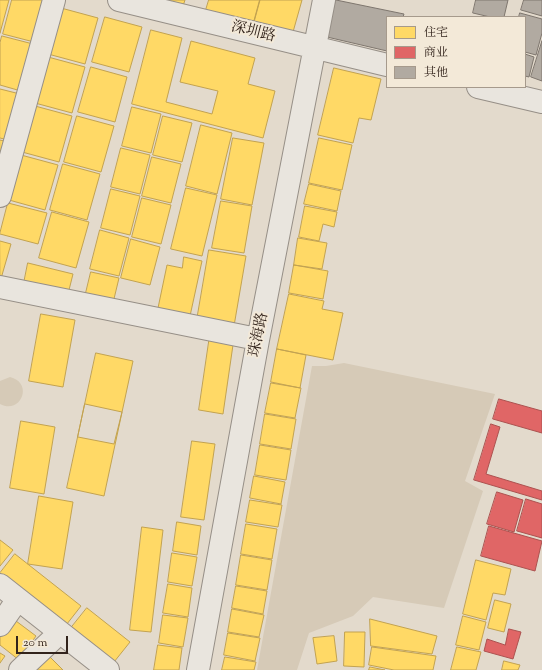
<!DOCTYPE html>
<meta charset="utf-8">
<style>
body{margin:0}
#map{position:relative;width:542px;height:670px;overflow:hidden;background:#e3dacc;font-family:"Sorts Mill Goudy","Noto Serif SC",serif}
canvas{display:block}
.legend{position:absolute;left:386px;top:16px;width:140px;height:72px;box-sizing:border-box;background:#f3e9d8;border:1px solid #a69a8c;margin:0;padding:5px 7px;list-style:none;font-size:12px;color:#32231b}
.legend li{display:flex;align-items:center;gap:8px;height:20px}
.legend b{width:20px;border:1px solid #a69a8c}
.scale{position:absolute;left:16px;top:636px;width:52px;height:18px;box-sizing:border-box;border:2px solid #32231b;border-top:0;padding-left:5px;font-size:12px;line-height:14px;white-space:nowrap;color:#32231b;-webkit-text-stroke:3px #f3e9d8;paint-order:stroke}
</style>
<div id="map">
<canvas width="542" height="670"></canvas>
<ul class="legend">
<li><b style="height:11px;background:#ffd966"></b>住宅</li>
<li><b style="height:11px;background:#e06666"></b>商业</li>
<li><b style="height:11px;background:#b1aaa1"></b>其他</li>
</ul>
<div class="scale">20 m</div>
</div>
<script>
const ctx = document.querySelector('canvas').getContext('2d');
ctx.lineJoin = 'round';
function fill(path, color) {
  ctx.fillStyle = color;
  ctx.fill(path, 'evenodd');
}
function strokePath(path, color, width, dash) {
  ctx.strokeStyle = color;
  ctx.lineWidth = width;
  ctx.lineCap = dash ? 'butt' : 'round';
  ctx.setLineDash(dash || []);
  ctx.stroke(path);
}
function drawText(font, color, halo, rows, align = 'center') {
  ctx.font = font + ' "Sorts Mill Goudy","Noto Serif SC",serif';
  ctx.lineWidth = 4;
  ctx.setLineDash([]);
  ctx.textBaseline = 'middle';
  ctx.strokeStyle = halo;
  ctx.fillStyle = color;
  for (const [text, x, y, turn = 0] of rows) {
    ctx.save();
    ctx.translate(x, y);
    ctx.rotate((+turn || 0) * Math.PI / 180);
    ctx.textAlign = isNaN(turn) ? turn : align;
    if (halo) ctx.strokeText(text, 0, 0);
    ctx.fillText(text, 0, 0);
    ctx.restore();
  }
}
fill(new Path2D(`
 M344 363 495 394 465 481 483 491 444 608 373 597 353 616 309 633 297 670H257L312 366H326Z
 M10 377C34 383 21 415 0 404V381Z`), '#d6cab7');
const homes = new Path2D(`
 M0 0H9L0 33Z
 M12 0H45L34 42 3 34Z
 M164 0H185L183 6Z
 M209 0H260L254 22 206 10Z
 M260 0H302L293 32 254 22Z
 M61 8 98 18 85 64 48 54Z
 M105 17 142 27 129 72 92 62Z
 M151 30 182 38 166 102 212 114 218 91 180 82 191 41 255 58 248 84 275 91 263 138 132 104Z
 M2 36 33 44 21 91 0 85V43Z
 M48 57 85 67 72 113 35 103Z
 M91 67 127 77 115 122 78 112Z
 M334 68 381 79 371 120 359 118 353 143 318 135Z
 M0 89 20 94 8 140 0 138Z
 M35 106 72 116 59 162 22 152Z
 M132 107 161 114 151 153 122 146Z
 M77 116 114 126 101 172 64 162Z
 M163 116 192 123 182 162 153 155Z
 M201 125 232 133 217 194 186 186Z
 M233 138 264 143 252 205 221 199Z
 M319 138 352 145 342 190 309 183Z
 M0 140 8 142 0 172Z
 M121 148 150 155 140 194 111 187Z
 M21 155 58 165 45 210 9 200Z
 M152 157 181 164 171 203 142 196Z
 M63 164 100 174 87 220 50 210Z
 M309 184 341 191 337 211 304 204Z
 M186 188 217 195 202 256 171 249Z
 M111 189 140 196 130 235 101 228Z
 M142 198 171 205 161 244 132 237Z
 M221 201 252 206 244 253 212 248Z
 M8 203 47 213 38 244 0 234Z
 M305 206 337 212 334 227 323 224 319 241 299 237Z
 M52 212 89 222 76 268 39 258Z
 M100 230 129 238 119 276 90 269Z
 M298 238 327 243 322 269 294 265Z
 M131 239 160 247 150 285 121 278Z
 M0 241 11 244 0 282Z
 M209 250 246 256 234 326 197 320Z
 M184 257 202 261 190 316 158 308 167 265 182 268Z
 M28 263 73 274 67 298 23 288Z
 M294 265 328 271 323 299 289 293Z
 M91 272 119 278 113 303 85 297Z
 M289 294 324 301 322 309 343 313 333 360 277 349Z
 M41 314 75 320 63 387 29 381Z
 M210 335 234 338 223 414 199 410Z
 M277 349 306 355 300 388 271 382Z
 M96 353 133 361 104 496 67 488Z
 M271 383 301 388 295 418 265 413Z
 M85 404 122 412 114 444 78 437Z
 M265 414 296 419 291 449 260 444Z
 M21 421 55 427 44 494 10 488Z
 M192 441 215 444 204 520 181 517Z
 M260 445 291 450 286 480 255 475Z
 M254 476 285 482 281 504 250 498Z
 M39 496 73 502 62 569 28 564Z
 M250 500 282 505 278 527 246 522Z
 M177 522 201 526 197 555 173 551Z
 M246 524 277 529 272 559 241 554Z
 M142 527 163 530 151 632 130 630Z
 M0 540 13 550 0 566Z
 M172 553 197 557 192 586 168 582Z
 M15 554 81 606 63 629 0 580V573Z
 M241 555 272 560 267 590 236 585Z
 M476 560 511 569 505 595 493 593 486 620 463 614Z
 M168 584 192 588 188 617 163 613Z
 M236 586 267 591 263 614 232 608Z
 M495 600 511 604 504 632 488 628Z
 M87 608 130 642 114 662 71 628Z
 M232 609 264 615 259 637 228 632Z
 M163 615 188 618 183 647 159 643Z
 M463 616 486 622 479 650 456 645Z
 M12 618 36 636 19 660 0 645V635Z
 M370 619 437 636 432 654 371 646Z
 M345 632H365L364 667 344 666Z
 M228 633 260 638 255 661 224 655Z
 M334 636 337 661 317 664 313 638Z
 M158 645 182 648 179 670H154Z
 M372 647 436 656 433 670H394L369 665Z
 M457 647 481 652 476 670H451Z
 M0 653 5 656 0 663Z
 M49 656 63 670H35Z
 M225 657 256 662 254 670H222Z
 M504 661 520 665 518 670H502Z
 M370 667 385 670H369Z`);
fill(homes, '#ffd966');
strokePath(homes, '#c2a250', 1);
const shops = new Path2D(`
 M499 399 542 411V433L493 419Z
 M491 424 500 427 486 474 542 491V500L474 480Z
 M497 492 523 500 514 532 487 524Z
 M526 499 542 504V538L517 531Z
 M489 526 542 541 535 571 481 556Z
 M509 629 521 632 513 659 484 651 487 639 505 645Z`);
fill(shops, '#e06666');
strokePath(shops, '#ac5250', 1);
const building = new Path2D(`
 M336 0 404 14 403 17H387V51L327 37Z
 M476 0H508L504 17H490L473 13Z
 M524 0H542V16L521 10Z
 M520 13 542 19V33L536 55 525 52V17H519Z
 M542 41V81L531 77Z
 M525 54 534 57 529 77 525 76Z`);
fill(building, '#b1aaa1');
strokePath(building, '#7e766e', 1);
const minor = new Path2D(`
 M119 0 387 65
 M478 87 542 102
 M0 196 54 0
 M0 287 252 338
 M0 585 108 670
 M0 625 18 599
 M20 670 52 640
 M198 670 258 340 324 0`);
strokePath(minor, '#968f87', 24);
strokePath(minor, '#e9e5de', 22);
drawText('15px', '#32231b', '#f3e9d8', [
 ["深圳路",253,33,14],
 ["珠海路",260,335,-79]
]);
</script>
